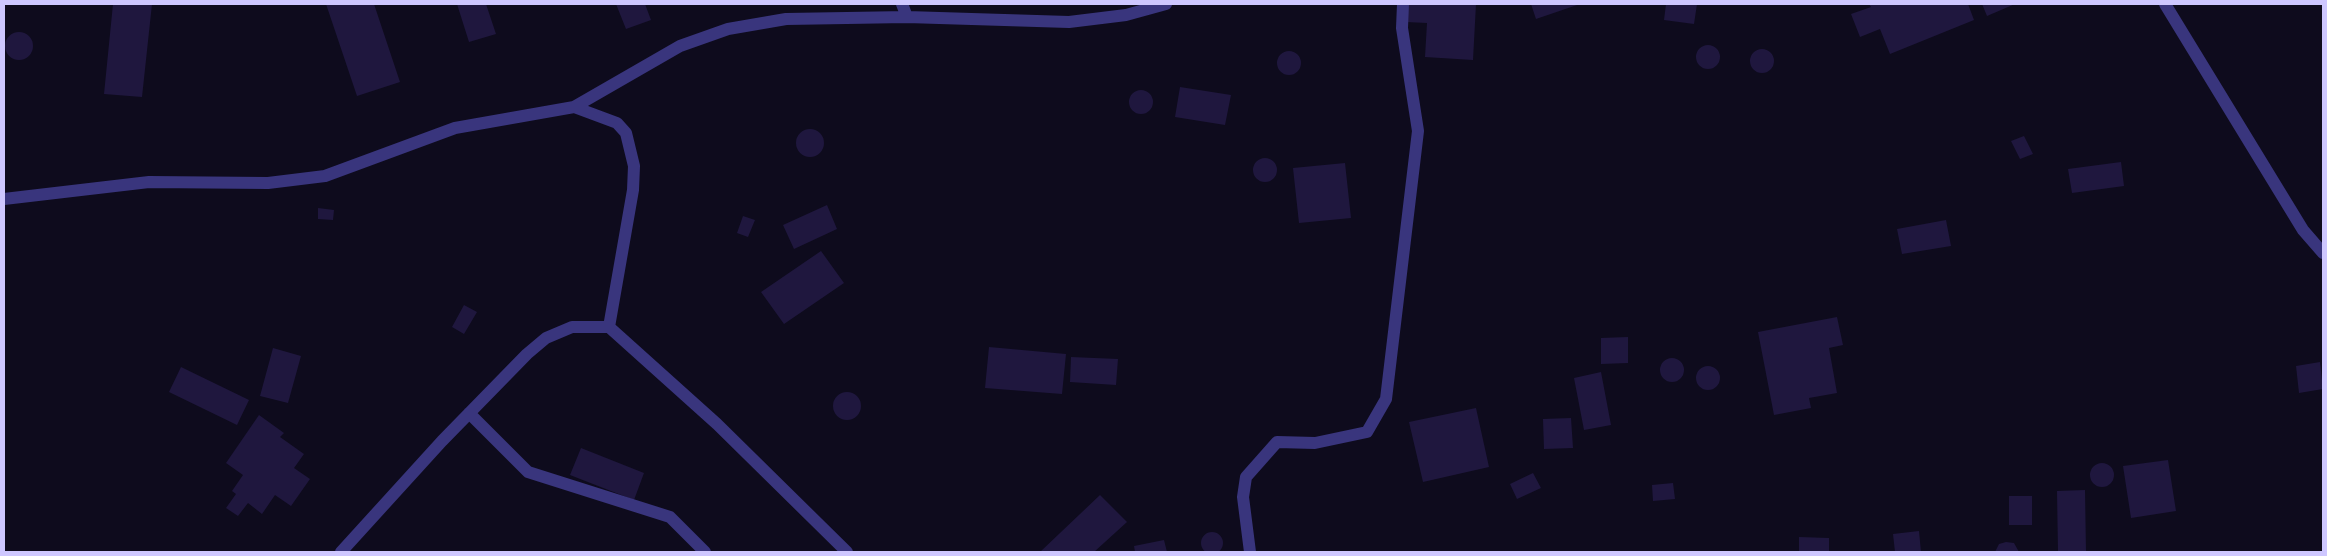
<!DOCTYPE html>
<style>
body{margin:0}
#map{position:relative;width:2327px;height:556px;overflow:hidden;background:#0e0b1d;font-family:"Fira Sans Condensed",sans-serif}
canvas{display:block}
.frame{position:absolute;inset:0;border:5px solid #cec7ff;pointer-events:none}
</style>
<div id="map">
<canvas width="2327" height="556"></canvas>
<div class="frame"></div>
</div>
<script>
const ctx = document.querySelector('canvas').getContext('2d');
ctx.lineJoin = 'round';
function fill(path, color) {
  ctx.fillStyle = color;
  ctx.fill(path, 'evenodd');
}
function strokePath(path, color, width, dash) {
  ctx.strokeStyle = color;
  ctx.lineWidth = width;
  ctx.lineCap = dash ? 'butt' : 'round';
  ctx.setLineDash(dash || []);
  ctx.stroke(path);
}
fill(new Path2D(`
 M113 4H152L142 97 104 94Z
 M326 4H374L400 82 357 96Z
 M457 4H486L496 34 469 42Z
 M616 4H645L651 20 626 29Z
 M1407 4H1476L1473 60 1425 57 1427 23 1406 22Z
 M1531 4H1580L1536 19Z
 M1666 4H1697L1694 24 1664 20Z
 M1869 4H1968L1974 20 1890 54 1880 29 1860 37 1851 14 1871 7Z
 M1982 4H2015L1987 16Z
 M5 46a14 14 0 1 1 28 0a14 14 0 1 1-28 0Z
 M1696 57a12 12 0 1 1 24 0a12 12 0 1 1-24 0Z
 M1750 61a12 12 0 1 1 24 0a12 12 0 1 1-24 0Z
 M1277 63a12 12 0 1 1 24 0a12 12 0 1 1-24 0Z
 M1180 87 1231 95 1225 125 1175 117Z
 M1129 102a12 12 0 1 1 24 0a12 12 0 1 1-24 0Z
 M796 143a14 14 0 1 1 28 0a14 14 0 1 1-28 0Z
 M2024 136 2033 154 2020 159 2011 141Z
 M1253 170a12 12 0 1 1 24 0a12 12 0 1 1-24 0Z
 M2121 162 2124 186 2072 193 2068 169Z
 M1345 163 1351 218 1299 223 1293 168Z
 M827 205 837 229 794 249 783 225Z
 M318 208 334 210 333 220 318 219Z
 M743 216 755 220 748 237 737 233Z
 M1946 220 1951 246 1902 254 1897 229Z
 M821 251 844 283 784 324 761 292Z
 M464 305 477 312 464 334 452 327Z
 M1837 317 1843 345 1829 348 1837 393 1809 398 1811 408 1774 415 1758 332Z
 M1628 337V363L1601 364V338Z
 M989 347 1066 354 1062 394 985 388Z
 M273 348 301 356 288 403 260 396Z
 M1071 357 1118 359 1116 385 1070 382Z
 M1660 370a12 12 0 1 1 24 0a12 12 0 1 1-24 0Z
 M2320 362 2323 389 2299 393 2296 366Z
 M1696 378a12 12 0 1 1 24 0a12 12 0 1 1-24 0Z
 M181 367 249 400 237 425 169 392Z
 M1601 372 1611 425 1584 430 1574 378Z
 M833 406a14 14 0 1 1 28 0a14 14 0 1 1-28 0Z
 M1476 408 1489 467 1423 482 1409 422Z
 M259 415 284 433 280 437 304 454 294 468 310 479 291 506 275 495 262 514 248 503 238 516 226 508 236 494 232 491 243 475 226 463Z
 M1571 418 1573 448 1544 449 1543 419Z
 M581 448 644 473 634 500 570 475Z
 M2168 460 2176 511 2131 518 2123 466Z
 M2090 475a12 12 0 1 1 24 0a12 12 0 1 1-24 0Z
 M1533 473 1541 488 1517 499 1510 484Z
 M1673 483 1675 499 1653 501 1652 485Z
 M2085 490 2086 552H2058L2057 491Z
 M1100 495 1127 522 1094 552H1040Z
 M2009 496H2032V525H2009Z
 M1919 531 1921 552H1895L1893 534Z
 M1201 543a11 11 0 1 1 22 0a11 11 0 1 1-22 0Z
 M1799 537 1829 538V552H1799Z
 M1164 540 1167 552H1135L1134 546Z
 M2006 542 2014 543 2019 552H1995L1999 544Z`), '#1f173e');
strokePath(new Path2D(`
 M902 4 907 17
 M2165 4 2303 230 2323 253
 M574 107 617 123 626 133 634 166 633 190 609 327
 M4 199 149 182 268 183 325 176 455 128 574 107 680 46 728 29 786 19 907 17 1069 22 1126 15 1166 4
 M469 413 528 472 670 517 705 552
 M341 552 442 441 527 354 546 338 572 327H609L717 424 847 552
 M1250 552 1243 497 1246 477 1277 442 1315 443 1367 432 1386 399 1418 131 1402 28 1403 4`), '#39357d', 12);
</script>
